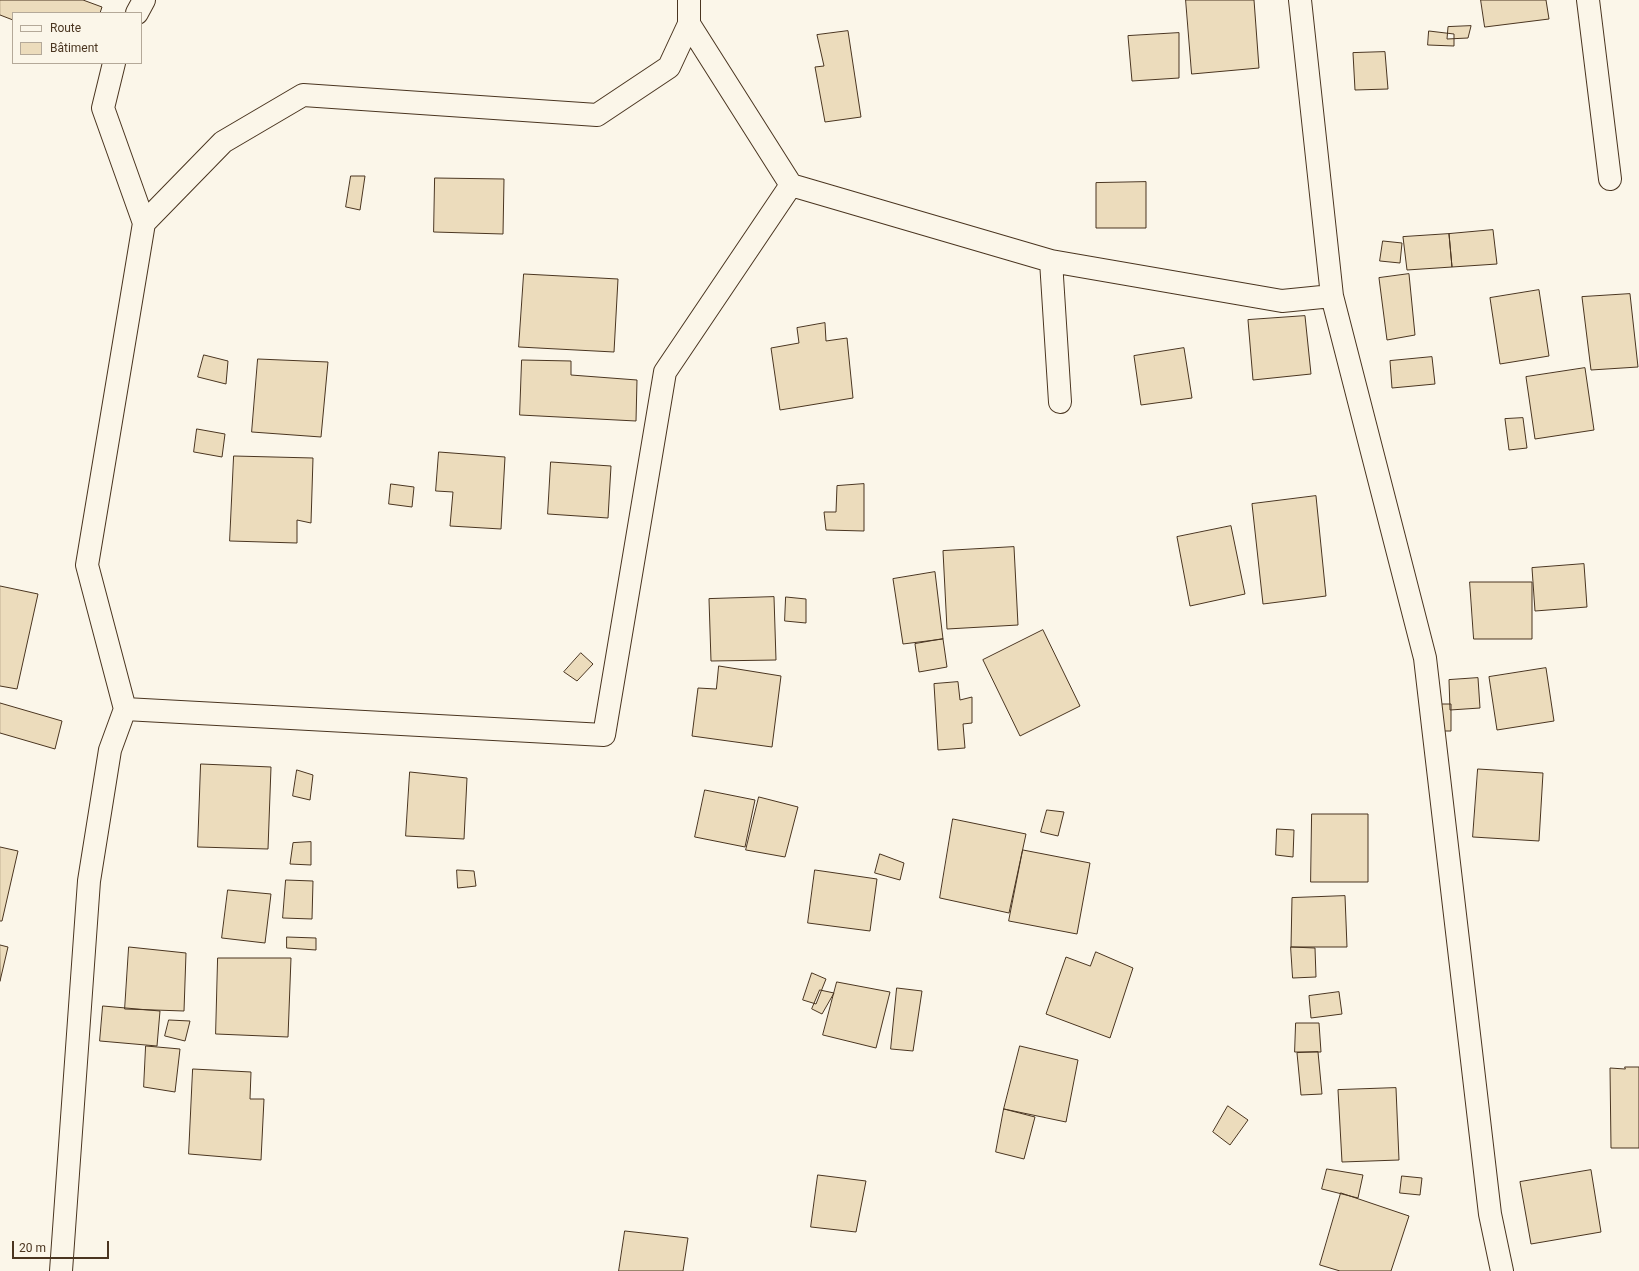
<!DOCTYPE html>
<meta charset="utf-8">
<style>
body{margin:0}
#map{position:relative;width:1639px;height:1271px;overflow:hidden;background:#fbf6e9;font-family:Roboto,sans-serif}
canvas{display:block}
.legend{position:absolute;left:12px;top:12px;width:130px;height:52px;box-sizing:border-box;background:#fbf6e9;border:1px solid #b4a999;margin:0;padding:5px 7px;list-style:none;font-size:12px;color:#4a3520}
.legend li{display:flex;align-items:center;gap:8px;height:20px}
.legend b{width:20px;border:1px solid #b4a999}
.scale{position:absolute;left:12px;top:1241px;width:97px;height:18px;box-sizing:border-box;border:2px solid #4a3520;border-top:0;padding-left:5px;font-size:12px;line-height:14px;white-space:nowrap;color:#4a3520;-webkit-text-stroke:3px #fbf6e9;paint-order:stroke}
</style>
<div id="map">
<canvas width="1639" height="1271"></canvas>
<ul class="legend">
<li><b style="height:5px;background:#fbf6e9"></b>Route</li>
<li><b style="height:11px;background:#ecdcbc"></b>Bâtiment</li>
</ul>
<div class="scale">20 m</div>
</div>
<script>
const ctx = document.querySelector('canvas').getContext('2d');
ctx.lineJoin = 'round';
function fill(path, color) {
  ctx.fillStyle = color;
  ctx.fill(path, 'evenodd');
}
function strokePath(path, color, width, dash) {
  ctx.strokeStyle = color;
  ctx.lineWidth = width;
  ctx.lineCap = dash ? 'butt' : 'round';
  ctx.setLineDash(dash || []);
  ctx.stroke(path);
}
const building = new Path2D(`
 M0 0H83L102 7 100 13H13V20L0 15Z
 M1186 0H1254L1259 68 1192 74Z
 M1481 0H1546L1549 19 1485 27Z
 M1471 26 1468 38 1447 39 1448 27Z
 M848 31 861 117 825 122 815 67 824 66 817 35Z
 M1429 31 1454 34V46L1428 45Z
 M1179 33V78L1132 81 1128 36Z
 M1385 52 1388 89 1355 90 1353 53Z
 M351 176H365L360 210 346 207Z
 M435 178 504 179 503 234 434 232Z
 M1146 182V228H1096V183Z
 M1493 230 1497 264 1452 267 1449 234Z
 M1449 234 1452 267 1407 270 1403 237Z
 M1383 241 1402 243 1400 263 1380 261Z
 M524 274 618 279 614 352 519 347Z
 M1409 274 1415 335 1387 340 1379 278Z
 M1539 290 1549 356 1500 364 1490 298Z
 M1630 294 1638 367 1591 370 1582 297Z
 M1305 316 1311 374 1253 380 1248 320Z
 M825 323 826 341 847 338 853 398 780 410 771 348 799 343 797 328Z
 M1184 348 1192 398 1141 405 1134 356Z
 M204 355 228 361 226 384 198 377Z
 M1432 357 1435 384 1392 388 1390 361Z
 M258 359 328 362 321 437 252 432Z
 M522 360 571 361V375L637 380 636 421 520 415Z
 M1585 368 1594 430 1535 439 1526 377Z
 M1523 418 1527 448 1509 450 1505 419Z
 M197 429 225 434 222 457 194 452Z
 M439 452 505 457 501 529 450 526 453 492 436 491Z
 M234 456 313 458 311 523 297 520V543L230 541Z
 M551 462 611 466 608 518 548 514Z
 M391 484 414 487 412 507 389 504Z
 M864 484V531L826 530 824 512H836L837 486Z
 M1316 496 1326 596 1263 604 1252 504Z
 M1231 526 1245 594 1190 606 1177 537Z
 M1014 547 1018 625 947 629 943 551Z
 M1584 564 1587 607 1535 611 1532 568Z
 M935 572 943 639 903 644 893 579Z
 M1470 582H1532V639H1474Z
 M0 586 38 594 17 689 0 686Z
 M774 597 776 660 711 661 709 599Z
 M786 597 806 599V623L785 621Z
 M1043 630 1080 706 1020 736 983 660Z
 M943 639 947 667 919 672 915 644Z
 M581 653 593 664 577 681 564 672Z
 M719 666 781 676 772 747 692 736 698 688 716 689Z
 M1546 668 1554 721 1497 730 1489 677Z
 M1478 678 1480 708 1450 710 1449 680Z
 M958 682 960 700 972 697V723L963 724 965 748 938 750 934 684Z
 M0 703 62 721 55 749 0 733Z
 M1440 704H1451V731H1442Z
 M201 764 271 767 268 849 198 847Z
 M1478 769 1543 773 1539 841 1473 837Z
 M297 770 313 775 310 800 293 796Z
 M410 772 467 778 464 839 406 836Z
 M705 790 755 800 745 847 695 837Z
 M759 797 798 807 785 857 746 850Z
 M1047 810 1064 812 1058 836 1041 832Z
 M1312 814H1368V882H1311Z
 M953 819 1026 834 1009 913 940 898Z
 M1277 829 1294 830 1293 857 1276 855Z
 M311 842V865L290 864 293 843Z
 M0 847 18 851 2 921H0Z
 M1023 850 1090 863 1077 934 1009 921Z
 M880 854 904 863 900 880 875 873Z
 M457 870 474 871 476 886 458 888Z
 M815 870 877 879 870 931 808 923Z
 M286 880 313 881 312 919 283 918Z
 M228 890 271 894 265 943 222 938Z
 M1345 896 1347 947H1291L1292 898Z
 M287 937 316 938V950L287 948Z
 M0 945 8 947 0 981Z
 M129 947 186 953 184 1011 125 1009Z
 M1291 947 1315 948 1316 977 1293 978Z
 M1096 952 1133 968 1110 1038 1046 1014 1066 957 1090 966Z
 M218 958H291L288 1037 216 1034Z
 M812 973 826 979 816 1004 803 1000Z
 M837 982 890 992 876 1048 823 1035Z
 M897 988 922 991 913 1051 891 1049Z
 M820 990 834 993 822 1014 812 1009Z
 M1339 992 1342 1014 1311 1018 1309 996Z
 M103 1006 160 1011 157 1046 100 1041Z
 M169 1020 190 1021 185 1041 165 1036Z
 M1296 1023H1319L1321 1052H1295Z
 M146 1046 180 1049 175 1092 144 1087Z
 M1020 1046 1078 1060 1066 1122 1004 1109Z
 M1318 1052 1322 1094 1301 1095 1297 1053Z
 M1625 1067H1639V1148H1611L1610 1068 1625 1069Z
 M193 1069 251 1072 250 1099H264L261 1160 189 1154Z
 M1396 1088 1399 1160 1342 1162 1338 1090Z
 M1228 1106 1248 1120 1230 1145 1213 1132Z
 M1004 1109 1035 1117 1024 1159 996 1152Z
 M1327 1169 1363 1175 1358 1198 1322 1189Z
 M1591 1170 1601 1232 1531 1244 1520 1182Z
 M818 1175 866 1181 856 1232 811 1227Z
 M1402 1176 1422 1178 1420 1195 1400 1193Z
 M1341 1193 1409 1216 1391 1271H1340L1320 1265Z
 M625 1231 688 1238 683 1271H619Z`);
fill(building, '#ecdcbc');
strokePath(building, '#4a3520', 1);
const street = new Path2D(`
 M1300 0 1332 296 1425 658 1490 1214 1502 1271
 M1588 0 1610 179
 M137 13 144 0
 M689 24 791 185 1051 261 1282 301 1332 296
 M114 63 103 108 144 223
 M1051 261 1060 402
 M125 709 604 735 665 372 791 185
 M61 1271 89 881 110 750 125 709 87 565 144 223 223 142 303 95 597 115 669 67 689 24V0`);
strokePath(street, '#4a3520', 24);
strokePath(street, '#fbf6e9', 22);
</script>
